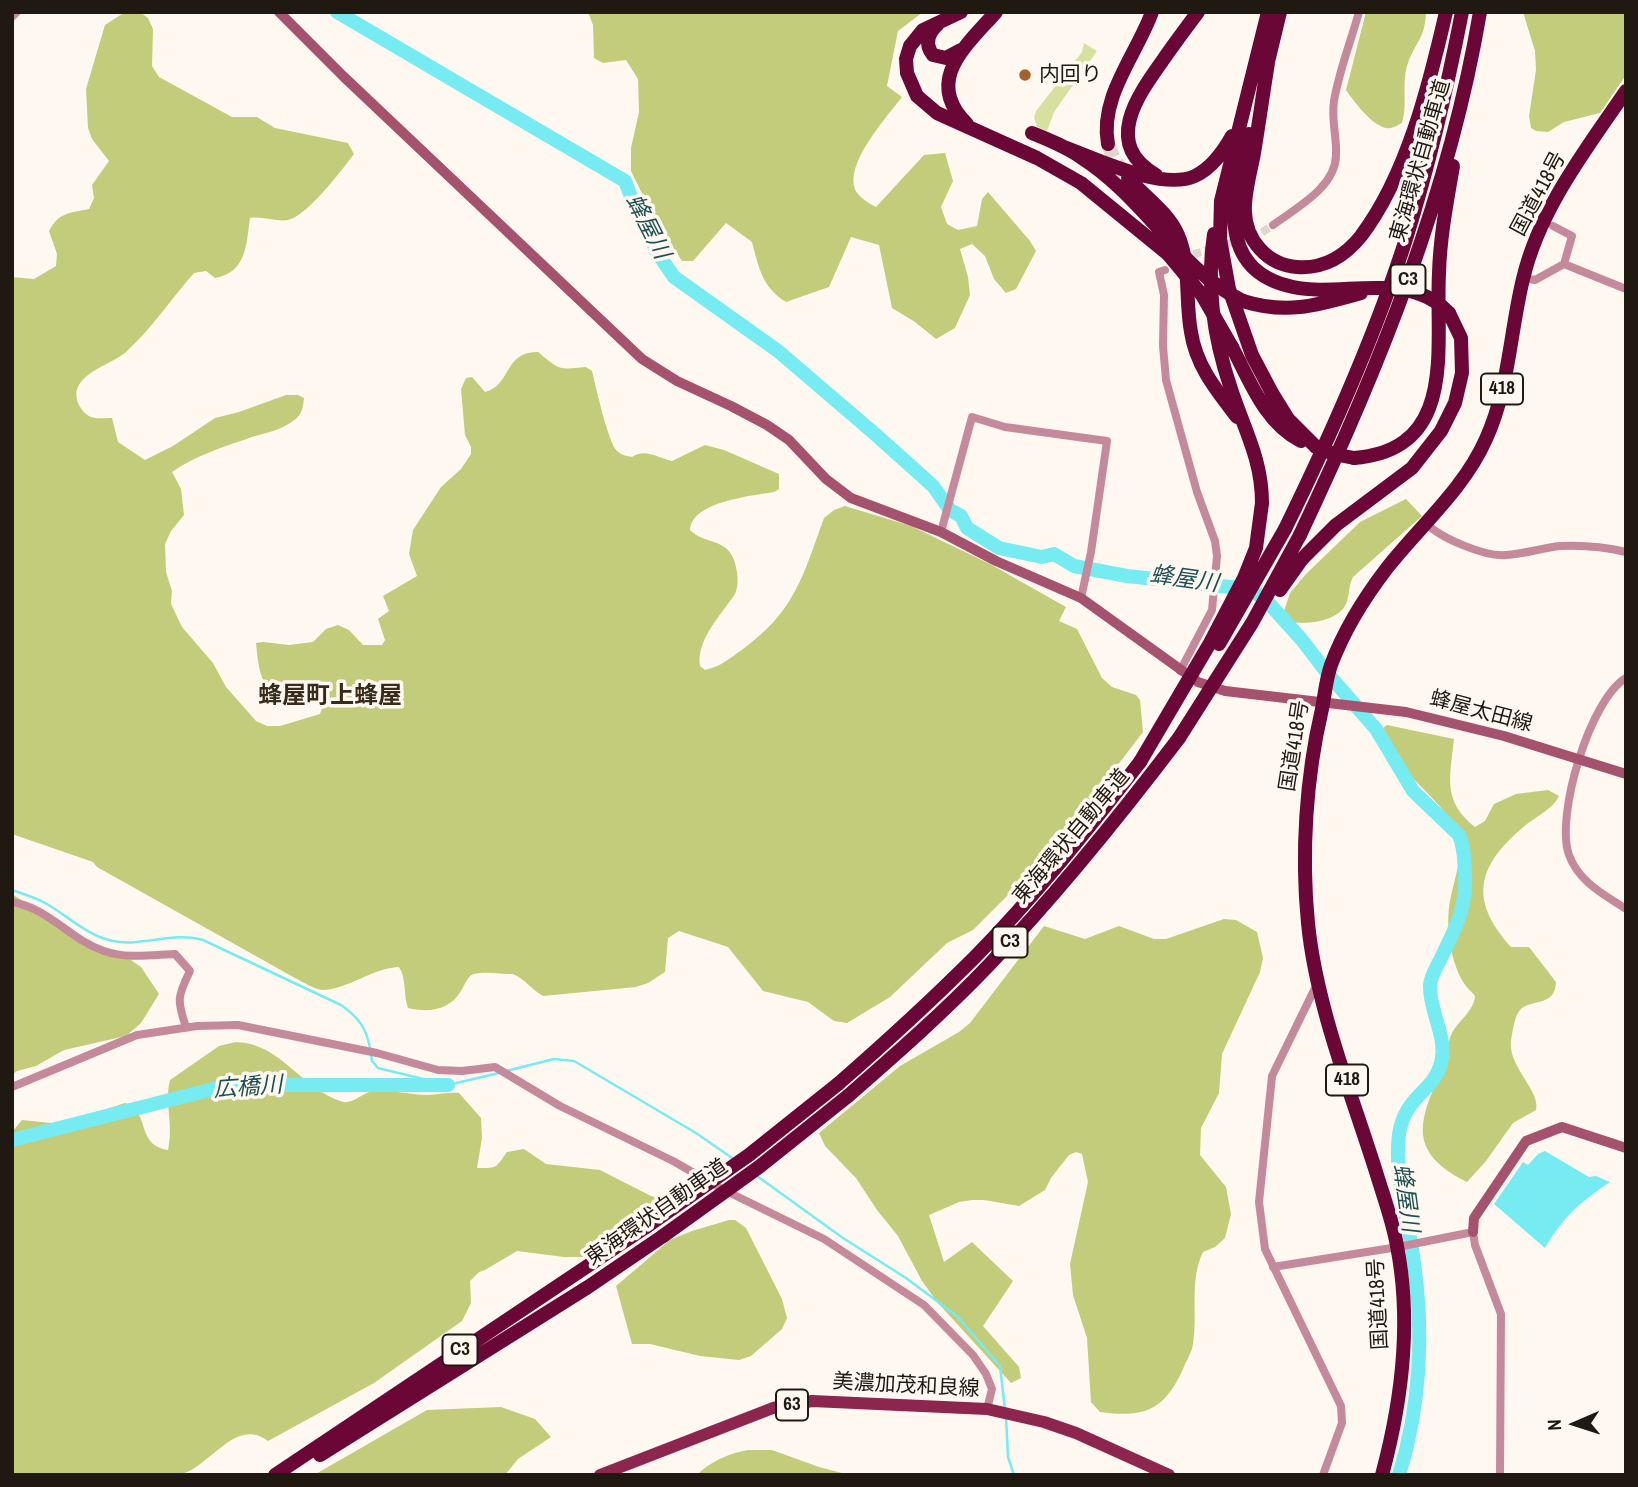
<!DOCTYPE html>
<meta charset="utf-8">
<style>
body{margin:0}
#map{position:relative;width:1638px;height:1487px;overflow:hidden;background:#fff8f0;font-family:"Archivo Narrow",sans-serif}
canvas{display:block}
.frame{position:absolute;inset:0;border:14px solid #1f1912;pointer-events:none}
.north{position:absolute;left:1540px;top:1389px;width:70px;height:70px;-webkit-text-stroke:5px #fff8f0;paint-order:stroke;rotate:267deg;font-size:19px;font-weight:700;line-height:28px;text-align:center;color:#1f1912}
.north::after{content:'';display:block;margin:auto;width:24px;height:32px;background:#1f1912;clip-path:polygon(50% 0,100% 100%,50% 72%,0 100%)}
</style>
<div id="map">
<canvas width="1638" height="1487"></canvas>
<div class="frame"></div>
<div class="north">N</div>
</div>
<script>
const ctx = document.querySelector('canvas').getContext('2d');
ctx.lineJoin = 'round';
function fill(path, color) {
  ctx.fillStyle = color;
  ctx.fill(path, 'evenodd');
}
function strokePath(path, color, width, dash) {
  ctx.strokeStyle = color;
  ctx.lineWidth = width;
  ctx.lineCap = dash ? 'butt' : 'round';
  ctx.setLineDash(dash || []);
  ctx.stroke(path);
}
function drawText(font, color, halo, rows, align = 'center') {
  ctx.font = font + ' "Archivo Narrow","Noto Sans JP",sans-serif';
  ctx.lineWidth = 7;
  ctx.setLineDash([]);
  ctx.textBaseline = 'middle';
  ctx.strokeStyle = halo;
  ctx.fillStyle = color;
  for (const [text, x, y, turn = 0] of rows) {
    ctx.save();
    ctx.translate(x, y);
    ctx.rotate((+turn || 0) * Math.PI / 180);
    ctx.textAlign = isNaN(turn) ? turn : align;
    if (halo) ctx.strokeText(text, 0, 0);
    ctx.fillText(text, 0, 0);
    ctx.restore();
  }
}
fill(new Path2D(`
 M1084 43 1097 51 1054 112 1047 131 1037 127 1034 117 1036 111 1082 52Z`), '#d8e09f');
fill(new Path2D(`
 M125 12H140L148 18 153 29 152 66 159 77 232 117H257L275 128 348 143 354 154C342 170 307 216 288 220 277 222 263 216 250 218 246 245 247 272 215 278L206 271 194 273C172 298 152 328 127 351 114 363 88 369 79 385 72 396 80 412 91 417 96 419 106 418 112 418L118 442 145 460 173 446 215 418 239 412 286 395H298L304 398C303 408 302 415 293 421 281 430 266 433 252 437 226 446 194 456 172 472L181 489 184 515 171 531 165 544 166 572 172 591 171 604 182 627 213 663 226 687 256 721 267 726H280L320 714 322 708 317 697C306 693 294 696 283 695 259 693 258 661 256 643L263 642 289 645 313 642 326 629 338 625 349 630 363 645H382L385 640 378 619 389 611 383 596 417 576 409 554 413 530 441 487 461 469 471 454V447L465 435 461 389 466 378 472 377 485 392C511 386 504 351 538 352 560 370 558 370 586 367L592 371C596 387 608 442 617 451 621 455 627 456 632 457 646 448 657 458 672 461L705 445 724 450 779 474V489L774 492C752 496 692 501 690 530 707 547 732 535 737 572 738 580 738 587 735 594 721 615 696 640 700 666L705 670C720 667 730 658 743 649 795 611 803 576 824 518L834 510 845 506 911 526 990 564 1066 607 1059 621 1077 629 1102 678 1112 687 1136 695 1140 700 1143 732 1052 851 973 930 947 943 890 997 847 1023 834 1021 808 1002 763 991 728 947 679 931 668 938 665 972 648 983 636 987 543 996C532 990 525 979 513 974 502 974 485 971 474 974 467 976 465 985 461 991 450 1010 429 1013 408 1008 403 995 407 979 399 967 372 968 347 990 322 990 314 989 303 982 295 978L97 867 93 862 12 834V277L34 279 56 266 57 254 49 231C59 212 70 213 89 209L94 198 92 185 109 161 92 139 88 128 86 89 105 25Z
 M588 12H923L898 31 887 86 902 97C887 117 839 169 858 194 862 199 870 204 876 207L924 155 945 153 953 181 941 207 947 224 958 230 977 226 982 199 988 192 1030 241 1036 251 1016 289 1006 293 994 279 985 256 972 244 960 249 968 277 970 295 955 328 936 339 915 322 892 308 879 245 851 237 829 287 786 302C762 287 759 268 752 242L726 223 693 261H682L655 220 631 171V148L639 112 638 79 626 60 603 63 594 58 593 25Z
 M1366 12H1426C1425 39 1416 41 1408 63 1401 82 1408 104 1402 123 1398 125 1395 127 1391 128 1375 131 1354 101 1346 90Z
 M1523 12H1626V75L1600 113 1564 122 1548 132 1536 131 1531 128 1529 116 1536 70 1535 51Z
 M1406 499 1422 516 1353 577C1348 586 1350 595 1346 604 1339 621 1305 626 1290 621L1284 611 1290 593 1306 574 1360 522Z
 M1387 725 1454 739C1450 777 1442 801 1475 827L1485 821 1494 804 1516 794 1548 790 1559 796C1554 808 1537 816 1527 824 1478 864 1467 898 1511 947H1529L1556 982C1555 1008 1531 998 1520 1010 1515 1015 1512 1033 1511 1041 1508 1067 1541 1091 1536 1110L1513 1123 1486 1161 1467 1182C1403 1150 1421 1118 1444 1064 1448 1055 1447 1042 1452 1033 1459 1020 1474 1011 1475 996 1471 991 1465 986 1462 980 1449 957 1445 921 1451 896 1455 877 1463 857 1458 838 1449 806 1417 788 1400 762 1393 752 1388 740 1382 729Z
 M12 894 52 919 67 934 131 960 141 967 159 994 141 1023 126 1036 64 1050 36 1066 17 1071 12 1075Z
 M1224 919 1236 920 1257 932 1263 958 1260 972 1222 1054 1219 1093 1201 1128 1200 1155 1226 1187 1231 1214 1225 1238 1215 1247 1203 1252C1189 1281 1198 1313 1193 1344 1192 1352 1186 1361 1183 1369 1164 1411 1144 1418 1100 1412L1091 1402 1087 1338 1073 1295 1070 1264 1088 1182 1082 1154 1076 1152 1069 1155 1051 1178 1045 1190 1019 1206 984 1200H972L959 1202 929 1215 944 1262 972 1242 1013 1281 983 1326 1019 1367 1021 1378 1011 1383 938 1303 922 1281 898 1236 877 1210 856 1178 825 1146 819 1133 900 1066 959 1032 970 1023 1044 926 1085 939 1119 926 1154 939H1166Z
 M236 1042C281 1043 302 1090 343 1102 352 1104 363 1093 373 1091 390 1089 409 1095 427 1095 438 1095 448 1092 459 1093L481 1118 482 1138 477 1168C499 1168 495 1168 507 1152L524 1149 546 1164 600 1170 651 1196 666 1200 586 1257H564L517 1251 485 1270 479 1272 470 1281 471 1303 462 1321 374 1383 268 1441C235 1416 210 1468 179 1475 165 1478 146 1475 131 1475 91 1475 52 1475 12 1475V1132L22 1120 61 1124 125 1103C151 1111 135 1145 168 1150 174 1124 164 1103 170 1080L219 1046Z
 M729 1220H735L746 1228 782 1299 787 1318 782 1329 751 1356 739 1360 700 1356 650 1344H632L616 1286 670 1240 692 1231Z
 M501 1407 535 1419 551 1437 518 1459 505 1475H314L427 1410Z
 M748 1450H772L819 1467 842 1473 872 1475H697C709 1462 730 1453 748 1450Z`), '#c3cc7a');
fill(new Path2D(`
 M1545 1151 1589 1177 1596 1176 1610 1182C1578 1204 1565 1215 1545 1248L1494 1204 1523 1162 1528 1165 1538 1154Z`), '#77ebf2');
strokePath(new Path2D(`
 M12 890C24 894 37 898 47 904 69 917 88 936 113 941 143 947 173 931 203 940L341 1005C358 1017 366 1027 370 1048
 M371 1055 372 1061 378 1068 448 1085 499 1073
 M506 1071 554 1059 574 1061 696 1133 735 1160
 M757 1176 843 1238 906 1278 957 1316 1000 1366 1005 1410
 M1006 1416 1008 1457 1014 1475`), '#77ebf2', 2.5);
strokePath(new Path2D(`
 M337 12 625 181 636 210 646 223 656 251 674 277 778 351 875 434 933 486 950 510 961 516 967 528 999 548 1042 557 1054 554 1074 566 1127 576 1239 588 1254 592 1265 599 1302 640 1328 674 1376 729 1413 791 1459 835C1464 846 1464 858 1465 871 1467 906 1457 925 1442 956 1438 965 1431 975 1430 985 1429 1012 1448 1037 1441 1063 1434 1092 1405 1095 1399 1134 1394 1174 1407 1215 1413 1255 1424 1328 1421 1404 1399 1475
 M12 1140 229 1085H448`), '#77ebf2', 14);
strokePath(new Path2D(`
 M1182 258 1261 233 1273 225`), '#ddd7cf', 8, [8, 4]);
strokePath(new Path2D(`
 M1108 144 1114 159 1125 174`), '#ddd7cf', 14, [14, 7]);
strokePath(new Path2D(`
 M12 17 17 12
 M1273 225C1296 208 1336 187 1336 155 1337 137 1331 120 1334 101 1339 71 1351 41 1359 12
 M1564 264 1626 289
 M1165 270 1159 272 1164 295 1163 346 1166 380 1197 492 1215 541 1217 556 1212 610 1180 671
 M1523 278 1535 280 1564 264 1572 236 1553 226
 M1426 523C1440 538 1485 557 1506 555 1524 554 1542 548 1560 546 1582 545 1605 547 1626 552
 M941 532 972 417 1005 427 1107 441 1091 552 1081 598
 M1626 678C1590 699 1555 816 1569 855 1579 882 1603 894 1626 909
 M12 902C51 909 70 940 104 951 127 959 151 955 175 954L190 971C177 997 177 1001 186 1027
 M1317 984 1272 1076 1259 1202 1265 1249 1341 1406 1342 1423 1323 1475
 M12 1087 137 1035 197 1026 238 1025 377 1053 438 1070 462 1071 495 1067 560 1106 673 1161 720 1188 824 1239 924 1305 973 1355 986 1374 992 1389 987 1409
 M1273 1267 1398 1247 1473 1232 1475 1245 1501 1314 1500 1475`), '#c48a9b', 8);
strokePath(new Path2D(`
 M279 12 343 76 642 359 677 381 731 406 767 425 789 440 826 479 851 498 941 532 996 561 1081 598 1198 682 1225 691 1406 712 1504 736 1626 774
 M1473 1232 1474 1218 1526 1141 1562 1127 1626 1148`), '#a5526e', 10);
strokePath(new Path2D(`
 M600 1475 773 1408 812 1401 987 1409 1044 1422 1076 1433 1169 1475`), '#8c264f', 12);
strokePath(new Path2D(`
 M961 12 923 30 910 46 906 59 907 73 917 96 937 113 1037 158 1081 183 1168 254
 M1268 12 1221 201 1220 239 1229 289 1252 355 1272 393 1288 419 1316 447
 M938 24C928 33 924 44 933 55L946 58 961 50
 M1268 63C1263 93 1259 123 1254 153 1248 186 1234 221 1260 249 1270 260 1283 266 1297 267 1324 269 1345 256 1361 236 1407 175 1429 86 1446 12
 M1266 70 1280 12
 M967 124C923 81 966 46 996 12
 M1032 133C1049 140 1067 147 1082 158 1112 177 1136 204 1160 230
 M1249 134C1233 190 1212 270 1293 287 1321 293 1352 287 1380 288
 M1108 144C1099 97 1137 54 1152 12
 M1064 147C1097 159 1162 191 1195 176 1212 168 1223 152 1232 136
 M1156 175C1102 144 1138 95 1163 60 1174 44 1186 28 1198 12
 M1128 178C1145 197 1168 212 1178 235 1191 265 1185 301 1191 332 1196 366 1217 391 1237 417
 M1214 234C1206 286 1214 339 1231 389 1244 429 1262 459 1262 503
 M1243 301C1287 315 1318 305 1361 293
 M1232 347C1250 381 1265 423 1301 441
 M1354 458C1459 450 1435 346 1439 273 1440 237 1447 201 1453 166
 M1285 529C1331 435 1374 339 1406 239 1429 165 1447 89 1462 12
 M1300 535C1379 368 1449 195 1480 12
 M1302 559 1336 525 1412 468 1441 431 1455 403 1462 373 1461 338 1449 313
 M838 1084C885 1043 931 1001 975 957 1035 896 1088 829 1140 762
 M848 1096C896 1054 944 1012 988 966 1057 894 1119 817 1179 738
 M320 1455 588 1287 663 1236
 M275 1475 646 1227
 M1382 1475C1402 1401 1412 1322 1397 1246 1393 1222 1384 1198 1377 1175 1352 1095 1316 1006 1308 923 1301 854 1306 777 1322 709 1325 694 1326 679 1331 665 1344 630 1364 598 1387 568 1420 526 1464 489 1486 439 1509 389 1510 332 1523 279 1539 210 1586 149 1626 91`), '#6a0736', 14);
strokePath(new Path2D(`
 M1160 230C1185 258 1208 284 1243 301
 M1168 254 1202 295 1232 347
 M1380 288C1406 288 1430 293 1449 313
 M1316 447 1334 454 1354 458
 M1280 590 1302 559
 M1219 644 1285 529
 M1179 738 1252 623 1300 535
 M1140 762 1210 643 1244 578 1256 548 1262 503
 M646 1227 749 1155 838 1084
 M663 1236 759 1167 848 1096`), '#6a0736', 14);
for (const [x, y, r, color] of [
 [1025,75,7,"#a3622c"]
]) {
  const dot = new Path2D();
  dot.arc(x, y, r, 0, 2 * Math.PI);
  ctx.fillStyle = color;
  ctx.fill(dot);
  strokePath(dot, '#fff8f0', 2.5);
}
for (const [x, y, w] of [
 [1408,280,35],
 [1502,389,42],
 [1010,942,35],
 [1347,1080,42],
 [460,1350,35],
 [792,1405,32]
]) {
  const box = new Path2D();
  box.roundRect(x - w / 2, y - 15.5, w, 31, 5);
  ctx.fillStyle = '#fff8f0';
  ctx.fill(box);
  strokePath(box, '#1f1912', 2);
}
drawText('bold 19px', '#1f1912', null, [
 ["C3",1408,280],
 ["418",1502,389],
 ["C3",1010,942],
 ["418",1347,1080],
 ["C3",460,1350],
 ["63",792,1405]
]);
drawText('21px', '#1f1912', '#fff8f0', [
 ["内回り",1039,75]
], 'left');
drawText('21px', '#1f1912', '#fff8f0', [
 ["東海環状自動車道",1421,161,-74],
 ["国道418号",1539,194,-62],
 ["蜂屋太田線",1481,712,15],
 ["国道418号",1295,746,-81],
 ["東海環状自動車道",1072,837,-50],
 ["東海環状自動車道",657,1213,-35],
 ["国道418号",1379,1304,-93],
 ["美濃加茂和良線",906,1386,3]
]);
drawText('italic 23px', '#1d5154', '#fff8f0', [
 ["蜂屋川",647,227,63],
 ["蜂屋川",1184,580,8],
 ["広橋川",248,1088,-4],
 ["蜂屋川",1405,1198,82]
]);
drawText('bold 24px', '#372a19', '#fff8f0', [
 ["蜂屋町上蜂屋",330,697]
]);
</script>
